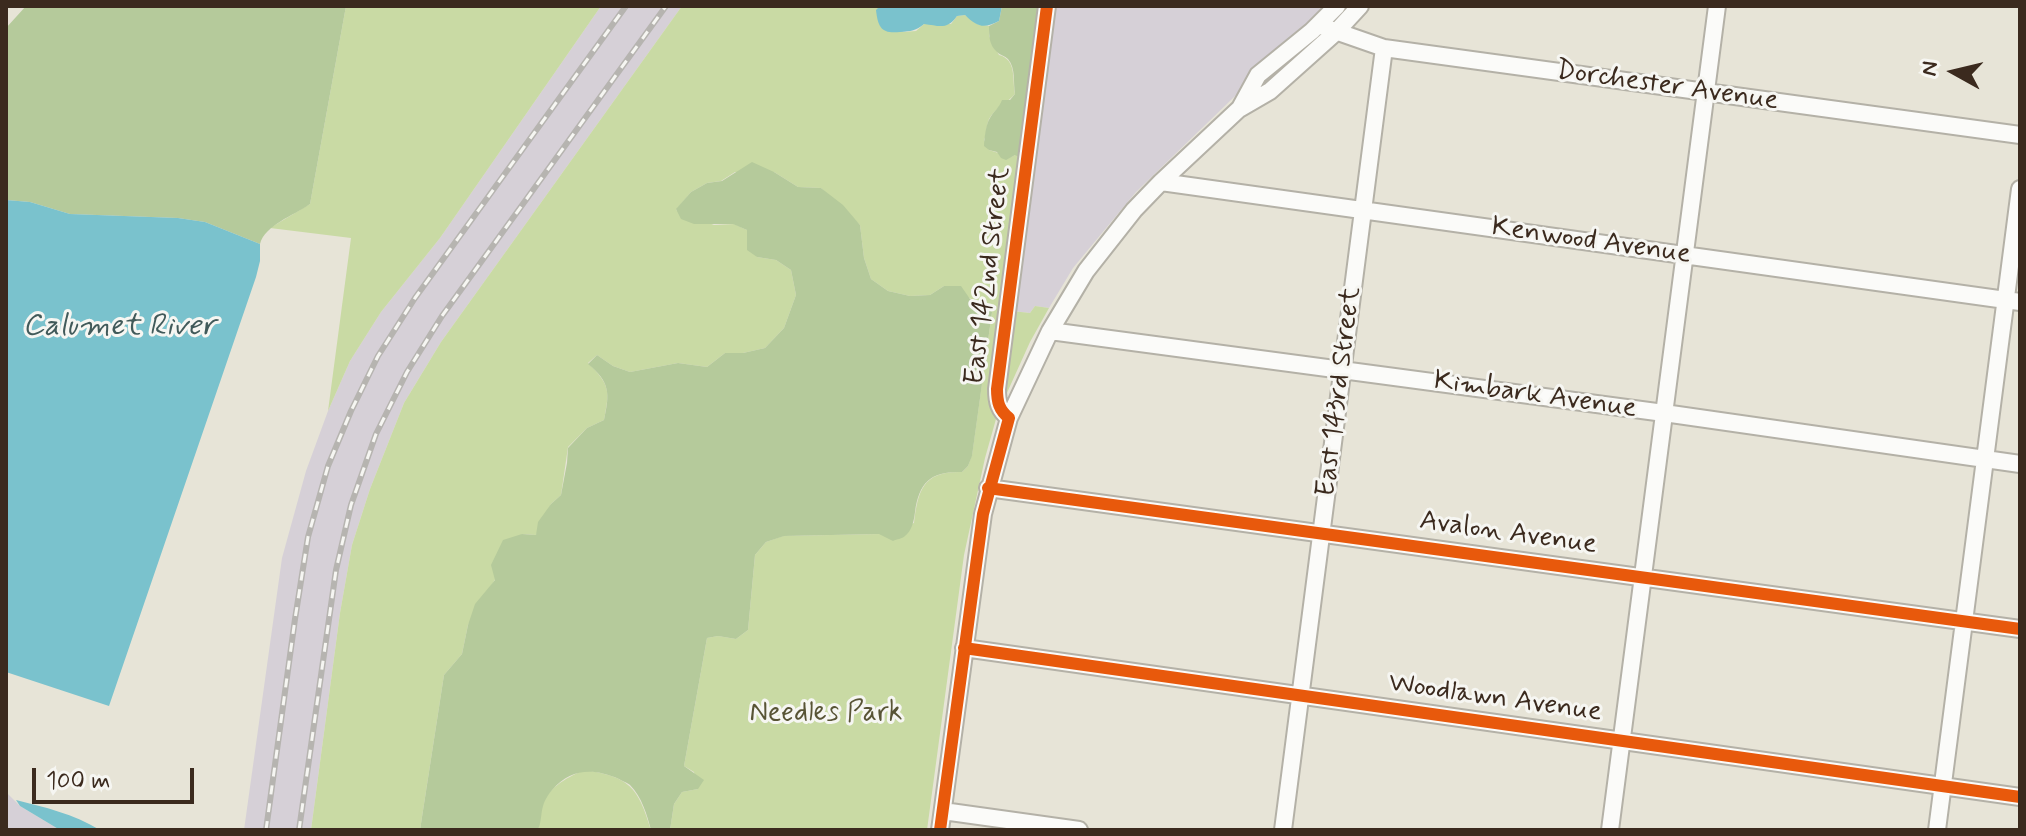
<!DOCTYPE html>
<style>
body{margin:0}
#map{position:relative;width:2026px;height:836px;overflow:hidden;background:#e7e4d7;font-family:Mynerve,sans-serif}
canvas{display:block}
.frame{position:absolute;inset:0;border:8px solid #3b2a1e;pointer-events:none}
.north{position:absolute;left:1914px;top:32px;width:80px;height:80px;-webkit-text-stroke:6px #f6f6f2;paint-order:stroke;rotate:278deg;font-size:22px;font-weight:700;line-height:32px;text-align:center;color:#3b2a1e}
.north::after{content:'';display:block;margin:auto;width:28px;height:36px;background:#3b2a1e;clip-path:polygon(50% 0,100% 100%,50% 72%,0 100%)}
.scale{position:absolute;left:32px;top:768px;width:162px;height:36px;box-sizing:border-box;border:4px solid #3b2a1e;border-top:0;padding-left:10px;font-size:24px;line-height:28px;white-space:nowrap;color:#3b2a1e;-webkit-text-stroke:6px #f6f6f2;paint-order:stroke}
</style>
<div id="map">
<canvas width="2026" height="836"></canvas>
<div class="frame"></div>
<div class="north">N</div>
<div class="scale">100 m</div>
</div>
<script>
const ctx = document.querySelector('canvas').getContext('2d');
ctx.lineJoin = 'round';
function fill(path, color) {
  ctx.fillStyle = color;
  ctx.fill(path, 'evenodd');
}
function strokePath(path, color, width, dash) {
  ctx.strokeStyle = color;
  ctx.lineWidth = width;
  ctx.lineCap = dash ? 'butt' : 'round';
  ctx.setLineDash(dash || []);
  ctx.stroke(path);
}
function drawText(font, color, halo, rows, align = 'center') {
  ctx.font = font + ' Mynerve,sans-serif';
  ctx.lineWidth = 6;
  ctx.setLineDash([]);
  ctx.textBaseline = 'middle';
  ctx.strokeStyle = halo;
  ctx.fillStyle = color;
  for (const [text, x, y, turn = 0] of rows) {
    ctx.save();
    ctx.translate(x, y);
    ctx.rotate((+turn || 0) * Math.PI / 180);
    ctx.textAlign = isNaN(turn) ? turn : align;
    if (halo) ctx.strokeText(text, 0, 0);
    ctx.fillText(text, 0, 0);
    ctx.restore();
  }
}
fill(new Path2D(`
 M601 6H682L441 342 404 403 370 489 352 545 340 613 311 830H244L282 558 306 471 328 411 350 361 381 312 440 238Z
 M1051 6H1328L1136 192 1073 268 1049 308 1035 306 1030 313 1012 311Z
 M6 792 20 806 60 830H6Z`), '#d6d0d7');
fill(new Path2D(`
 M346 6H601L440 238 381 312 350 361 328 411 351 238 270 228 310 204Z
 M682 6H880L879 8 903 32 916 31 924 24H951L957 16 965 15 977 24 989 26V36L999 55C1017 60 1012 79 1015 94 1007 103 995 108 989 119 986 126 987 133 984 140L989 150 1011 157 1023 151 991 407 996 419 985 458 964 555 927 830H670L674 804 682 792 698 789 694 772 684 766 707 638 718 636 736 639 748 630 755 555 766 542 783 536 880 534 914 523C918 490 923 471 962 472L968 466 972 455 992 312 982 304 944 286 930 295 910 296 888 291 871 279 864 258 860 225 821 188 798 187 774 172H735L721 181 707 183 691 192 676 210 714 225 734 224 747 230 757 257 776 260 791 270 796 295 784 328 765 348 743 353H725L707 367 678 363 630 372 613 366 597 355 588 363C610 385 610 390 604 420L587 428 568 447 561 495 551 504 536 535 522 534 468 625 462 654 444 675 420 830H311L340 613 352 545 370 489 404 403 441 342Z
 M1035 306 1049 308 1030 342 1006 395 1003 394 1012 311 1030 313Z
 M584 770C630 777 638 787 651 830H538C540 823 539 818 540 810 545 789 566 778 584 770Z`), '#c9daa4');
fill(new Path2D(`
 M26 6H346L310 204C293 216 265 225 260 244L205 222 178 218 70 214 30 202 6 200V28Z
 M1002 6H1040L1023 151 1019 157 1015 155 1006 160 1001 158 997 152 989 150 984 146C984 140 986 123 990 118 994 111 999 108 1002 100H1010L1015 94C1013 83 1016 68 1008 59 1005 56 1000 55 997 52 989 45 989 36 989 26L999 21Z
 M752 162 774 172 798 187 821 188 843 205 860 225 864 258 871 279 888 291 910 296 930 295 944 286H961L970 299 982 304 992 312 972 456 968 466 962 472C931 471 919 482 915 512 914 520 912 531 905 536 902 539 897 539 893 541L879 534 784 536 766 542 755 555 748 630 736 639 718 636 707 638 684 766 704 780 698 789 682 792 674 804 670 830H651C647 815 642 797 630 785 628 783 622 781 619 779 594 768 571 768 552 790 538 807 544 815 538 830H420L444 675 462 654 468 625 475 604 495 580 491 565 503 540 522 534 536 535 538 522 551 504 561 495 567 463 568 448 587 428 604 420C610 393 610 382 588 364L597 355 613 366 630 372 678 363 707 367 725 353H743L765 348 784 328 796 295 791 270 776 260 757 257 747 250V230L733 224H694L681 219 676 209 691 192 707 183 722 181Z`), '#b5ca9b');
fill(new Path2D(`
 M880 6H1002L999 21C984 29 977 27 965 15L957 16C947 30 940 26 924 24 916 31 911 31 900 32 882 34 878 28 876 10Z
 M6 200 30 202 70 214 178 218 205 222 260 244V261L256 277 109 706 6 672Z
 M16 800C44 807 74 814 100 830H60L20 806Z`), '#7ac2cd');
const minor = new Path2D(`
 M1318 25 1384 48 2020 135
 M1240 108 1258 75 1312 31 1337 6
 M1161 182 2020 302
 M1050 331 1664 413 2020 464
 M1009 418C999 410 997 402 997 389L1047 6
 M988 488 2020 629
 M964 648 2020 797
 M943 811 1079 830
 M940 830 983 514 1009 418 1050 331 1086 271 1134 210 1161 182 1239 109 1270 91 1336 32 1360 6
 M1283 830 1384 48
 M1610 830 1717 6
 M1937 830 2020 189`);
strokePath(minor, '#b4b1a7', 20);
strokePath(minor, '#fbfbf9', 16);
const rail = new Path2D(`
 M266 830 295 619 308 537 328 466 351 411 378 356 415 298 626 6
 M299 830 336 570 351 505 376 434 407 372 442 316 666 6`);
strokePath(rail, '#b6b4b0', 6);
strokePath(rail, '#f6f6f2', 3, [9]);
strokePath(new Path2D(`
 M988 488 2020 629
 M964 648 2020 797
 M940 830 983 514 1009 418C999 410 997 402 997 389L1047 6`), '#e8590c', 12);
drawText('28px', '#3b2a1e', '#f6f6f2', [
 ["Dorchester Avenue",1667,87,8],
 ["Kenwood Avenue",1591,242,8],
 ["East 142nd Street",989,276,-83],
 ["East 143rd Street",1340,392,-83],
 ["Kimbark Avenue",1535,396,8],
 ["Avalon Avenue",1508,534,8],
 ["Woodlawn Avenue",1495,699,8]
]);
drawText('28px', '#585435', '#f6f6f2', [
 ["Needles Park",826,714]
]);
drawText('italic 30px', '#415a5a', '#f6f6f2', [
 ["Calumet River",119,328]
]);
</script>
